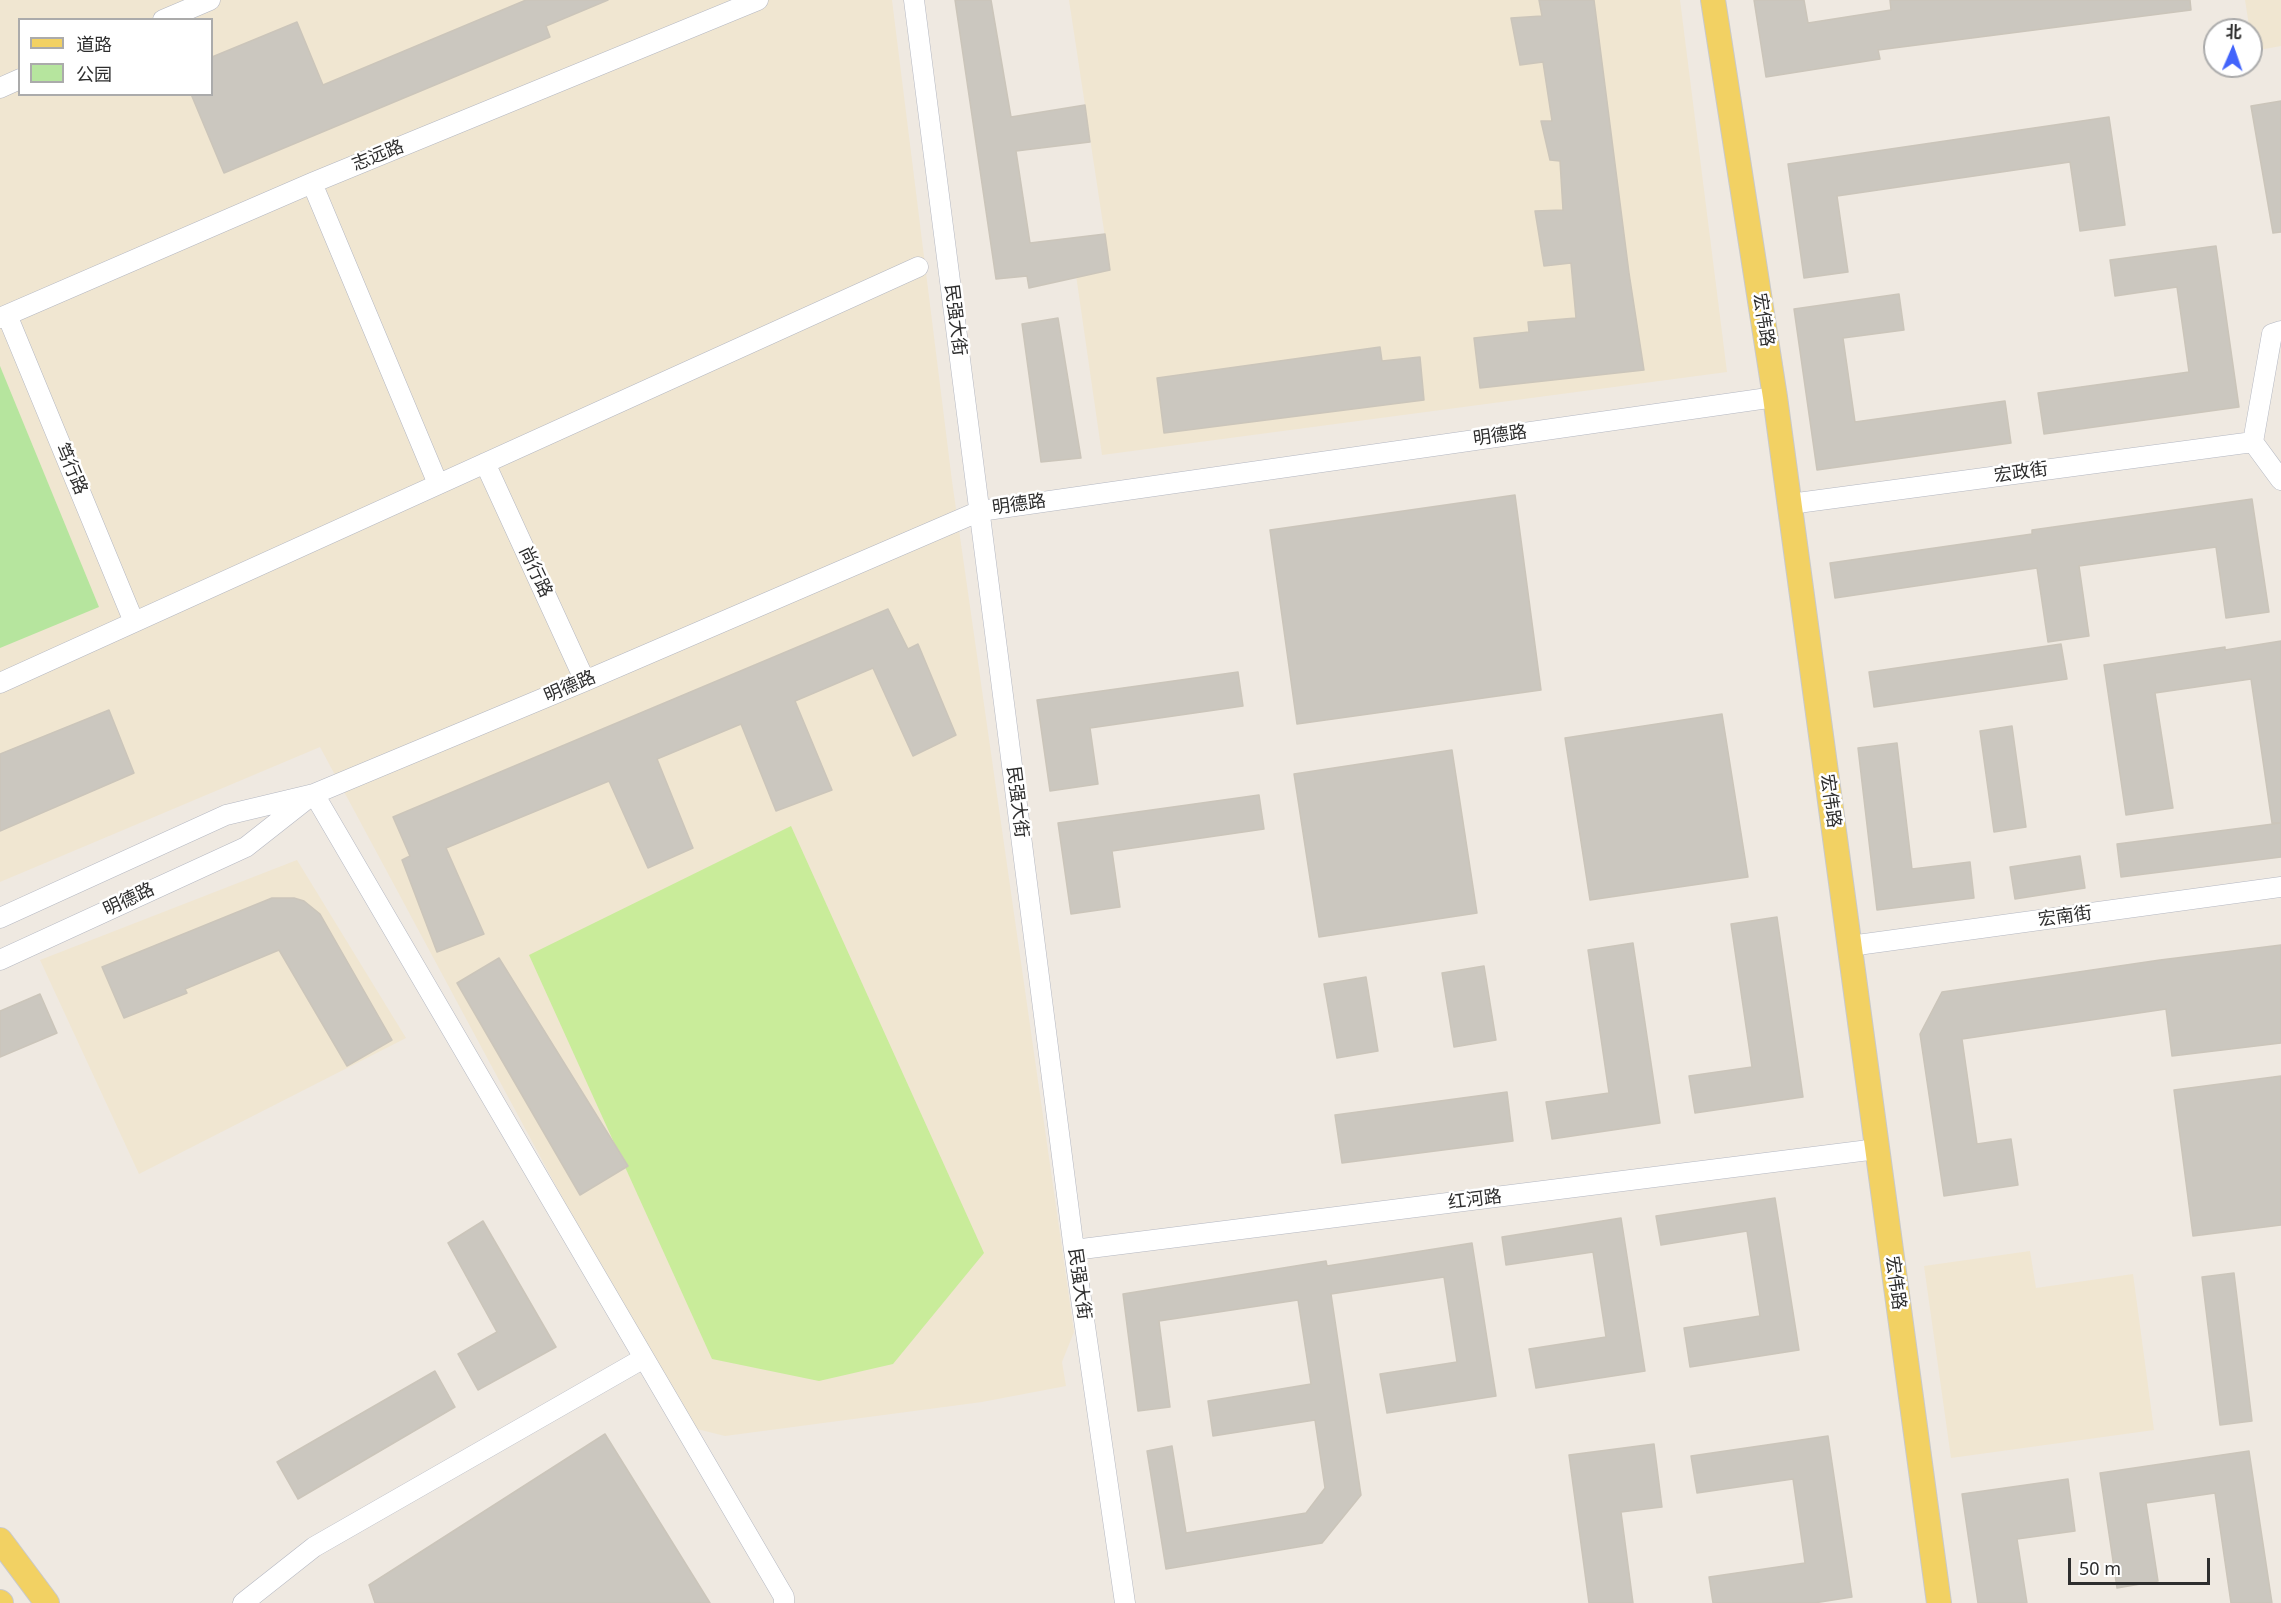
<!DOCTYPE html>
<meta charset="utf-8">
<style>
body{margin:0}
#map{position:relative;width:2281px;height:1603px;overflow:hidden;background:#efe9e1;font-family:"Noto Sans","Noto Sans SC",sans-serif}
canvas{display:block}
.legend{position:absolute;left:18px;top:18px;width:195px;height:78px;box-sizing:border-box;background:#fff;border:2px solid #ababab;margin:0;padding:8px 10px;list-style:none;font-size:18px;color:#2e2e2e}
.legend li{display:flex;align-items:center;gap:12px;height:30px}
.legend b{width:30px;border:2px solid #ababab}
.north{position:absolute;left:2203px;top:18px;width:60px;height:60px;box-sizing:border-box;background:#fff;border:2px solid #ababab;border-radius:50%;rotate:2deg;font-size:16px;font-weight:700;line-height:24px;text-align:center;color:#2e2e2e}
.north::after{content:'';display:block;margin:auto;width:21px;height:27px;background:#4264fb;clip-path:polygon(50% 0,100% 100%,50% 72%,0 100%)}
.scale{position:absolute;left:2068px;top:1558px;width:142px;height:27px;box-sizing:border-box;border:3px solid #2e2e2e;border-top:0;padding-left:8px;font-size:18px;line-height:21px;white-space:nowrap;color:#2e2e2e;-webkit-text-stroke:4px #fff;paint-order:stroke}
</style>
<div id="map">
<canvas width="2281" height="1603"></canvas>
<ul class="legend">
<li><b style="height:8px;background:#f2d163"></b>道路</li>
<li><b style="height:16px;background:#b6e59e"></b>公园</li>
</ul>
<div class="north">北</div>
<div class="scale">50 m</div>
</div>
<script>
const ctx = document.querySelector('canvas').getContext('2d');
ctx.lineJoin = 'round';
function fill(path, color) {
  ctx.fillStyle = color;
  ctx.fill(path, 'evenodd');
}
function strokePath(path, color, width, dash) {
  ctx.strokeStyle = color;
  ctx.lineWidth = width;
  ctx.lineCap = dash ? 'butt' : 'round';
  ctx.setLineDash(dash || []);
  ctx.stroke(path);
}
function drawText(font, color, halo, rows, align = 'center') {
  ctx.font = font + ' "Noto Sans","Noto Sans SC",sans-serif';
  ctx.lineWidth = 5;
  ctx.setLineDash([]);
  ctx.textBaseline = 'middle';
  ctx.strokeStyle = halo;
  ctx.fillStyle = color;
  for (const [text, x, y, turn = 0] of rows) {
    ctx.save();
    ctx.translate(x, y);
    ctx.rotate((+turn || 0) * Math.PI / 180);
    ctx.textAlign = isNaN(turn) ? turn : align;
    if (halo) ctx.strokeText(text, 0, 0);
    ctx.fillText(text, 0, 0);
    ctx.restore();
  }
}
fill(new Path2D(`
 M0 0H892L952 481 1074 1332 1062 1362 1066 1386 982 1402 725 1436 685 1426 320 747 0 882ZM20 20H212V94H20Z
 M1069 0H1680L1727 372 1102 455 1076 275 1110 270Z
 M2245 0H2281V46L2253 51Z
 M297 860 406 1038 139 1174 40 960Z
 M2030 1251 2036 1288 2133 1274 2154 1430 1951 1458 1924 1266Z`), '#f0e6d1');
fill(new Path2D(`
 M0 366 99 607 0 648Z`), '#b6e59e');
fill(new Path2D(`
 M791 826 984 1253 893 1364 819 1381 712 1359 529 955Z`), '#c9ec9a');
const building = new Path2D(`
 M526 0H608L546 26 550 37 224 173 191 94H212V57L297 22 323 85Z
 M955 0H991L1011 117 1085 105 1090 142 1016 151 1030 243 1105 234 1110 270 1029 288 1027 276 996 279Z
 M1539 0H1594L1629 273 1644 370 1480 388 1474 338 1529 332 1528 322 1576 318 1571 263 1544 266 1535 211 1563 210 1560 161 1550 160 1541 121H1552L1543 62 1520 65 1511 18 1542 16Z
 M1754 0H1804L1808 23 1891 10 1890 0H2190L2191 10 1878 50 1880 59 1766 77Z
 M2281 101V232L2273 233 2251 106Z
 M2109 117 2125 225 2080 231 2070 162 1837 196 1848 272 1804 278 1788 164Z
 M2216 246 2239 407 2044 434 2038 393 2189 372 2177 287 2115 296 2110 260Z
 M1899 294 1904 330 1843 338 1855 422 2005 401 2011 443 1817 470 1794 309Z
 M1058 318 1081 458 1041 462 1022 324Z
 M1380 347 1382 361 1420 357 1424 400 1164 433 1157 378Z
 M1515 495 1541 690 1297 724 1270 530Z
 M2252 499 2269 612 2226 618 2216 547 2079 566 2089 636 2048 642 2037 568 1835 598 1830 563 2032 534V530Z
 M888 609 908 649 918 644 956 735 913 756 873 668 795 701 832 790 776 811 741 724 657 759 693 848 648 868 609 781 446 848 484 934 437 952 402 860 410 856 393 817Z
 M2281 641V823H2272L2251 679 2155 693 2173 808 2126 815 2104 665 2225 647V650Z
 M2061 644 2067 679 1874 707 1869 672Z
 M1238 672 1243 706 1090 728 1098 784 1050 791 1037 700Z
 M109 710 134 773 0 831V754Z
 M1722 714 1748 877 1590 900 1565 738Z
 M2012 726 2026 827 1994 832 1980 731Z
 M1897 743 1912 869 1970 862 1974 898 1877 910 1858 748Z
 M1452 750 1477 913 1319 937 1294 774Z
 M1259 795 1264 829 1112 851 1120 907 1071 914 1058 823Z
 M2281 823V857L2121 877 2117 844Z
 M2080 856 2085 888 2015 899 2010 867Z
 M272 898H294L304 901 320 914 392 1040 347 1066 279 950 185 989 187 993 124 1018 102 967Z
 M1777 917 1803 1097 1695 1113 1689 1076 1752 1067 1731 924Z
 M1633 943 1660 1123 1552 1139 1546 1102 1609 1093 1588 950Z
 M2281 945V1043L2172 1056 2166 1009 1962 1039 1977 1144 2011 1139 2018 1185 1944 1196 1920 1034 1942 992 2160 960Z
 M499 958 628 1166 580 1195 457 983Z
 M1484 966 1496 1040 1454 1047 1442 973Z
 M1366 977 1378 1051 1337 1058 1324 984Z
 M40 994 57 1033 0 1057V1011Z
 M2281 1076V1225L2193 1236 2174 1090Z
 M1507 1092 1513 1141 1342 1163 1335 1115Z
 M1775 1198 1799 1350 1690 1367 1684 1328 1760 1316 1747 1231 1661 1245 1656 1216Z
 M1621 1218 1645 1371 1536 1388 1529 1349 1606 1337 1593 1252 1506 1265 1502 1237Z
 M483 1221 556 1347 478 1390 458 1354 497 1332 448 1243Z
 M1472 1243 1496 1396 1387 1413 1380 1374 1457 1362 1444 1277 1331 1294 1361 1495 1322 1543 1166 1569 1147 1451 1172 1446 1186 1533 1306 1513 1325 1488 1315 1420 1213 1436 1208 1401 1311 1384 1298 1300 1159 1321 1170 1407 1138 1411 1123 1294 1326 1261 1327 1266Z
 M2234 1273 2252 1421 2220 1425 2202 1277Z
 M435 1371 455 1407 298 1499 277 1462Z
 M605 1434 710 1603H375L369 1585Z
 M1828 1436 1852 1597 1814 1603H1713L1709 1577 1805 1563 1793 1479 1697 1493 1691 1456Z
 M1654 1444 1662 1507 1621 1512 1633 1603H1589L1569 1455Z
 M2249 1451 2272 1603H2231L2215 1493 2146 1503 2158 1581 2117 1588 2100 1473Z
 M2068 1479 2075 1531 2017 1539 2027 1603H1978L1962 1494Z`);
fill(building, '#cbc7bf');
strokePath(building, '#cbc5ba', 1.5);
const minor = new Path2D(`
 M914 0 1074 1250 1125 1603
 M163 20 210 0
 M0 88 20 79
 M312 183 438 484
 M7 315 134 622
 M0 318 312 183 758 0
 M2253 442 2272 334 2281 331
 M2253 442 2281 480
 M485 463 585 681
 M1790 504 2253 442
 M0 683 918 267
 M314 794 784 1597V1603
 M0 918 226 815 314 794 585 681 980 511 1775 397
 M1850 946 2281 887
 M0 960 246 847 307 799
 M1074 1250 1877 1149
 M243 1603 314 1547 644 1358`);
const major = new Path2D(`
 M1713 0 1775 397 1939 1603
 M0 1540 47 1603
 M0 1602 1 1603`);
strokePath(minor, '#b4b7c1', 21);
strokePath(major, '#c9c9c9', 26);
strokePath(minor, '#fff', 20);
strokePath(major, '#f2d163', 24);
drawText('18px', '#2e2e2e', '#fff', [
 ["志远路",378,156,-22],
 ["民强大街",955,320,83],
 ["宏伟路",1763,320,81],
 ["明德路",1500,436,-8],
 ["笃行路",71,469,67],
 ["宏政街",2021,473,-8],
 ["明德路",1019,505,-8],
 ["尚行路",535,572,65],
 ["明德路",570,687,-23],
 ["宏伟路",1830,801,82],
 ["民强大街",1017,802,83],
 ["明德路",129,900,-25],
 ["宏南街",2065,917,-8],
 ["红河路",1475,1200,-7],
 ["宏伟路",1895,1283,82],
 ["民强大街",1079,1284,82]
]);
</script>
